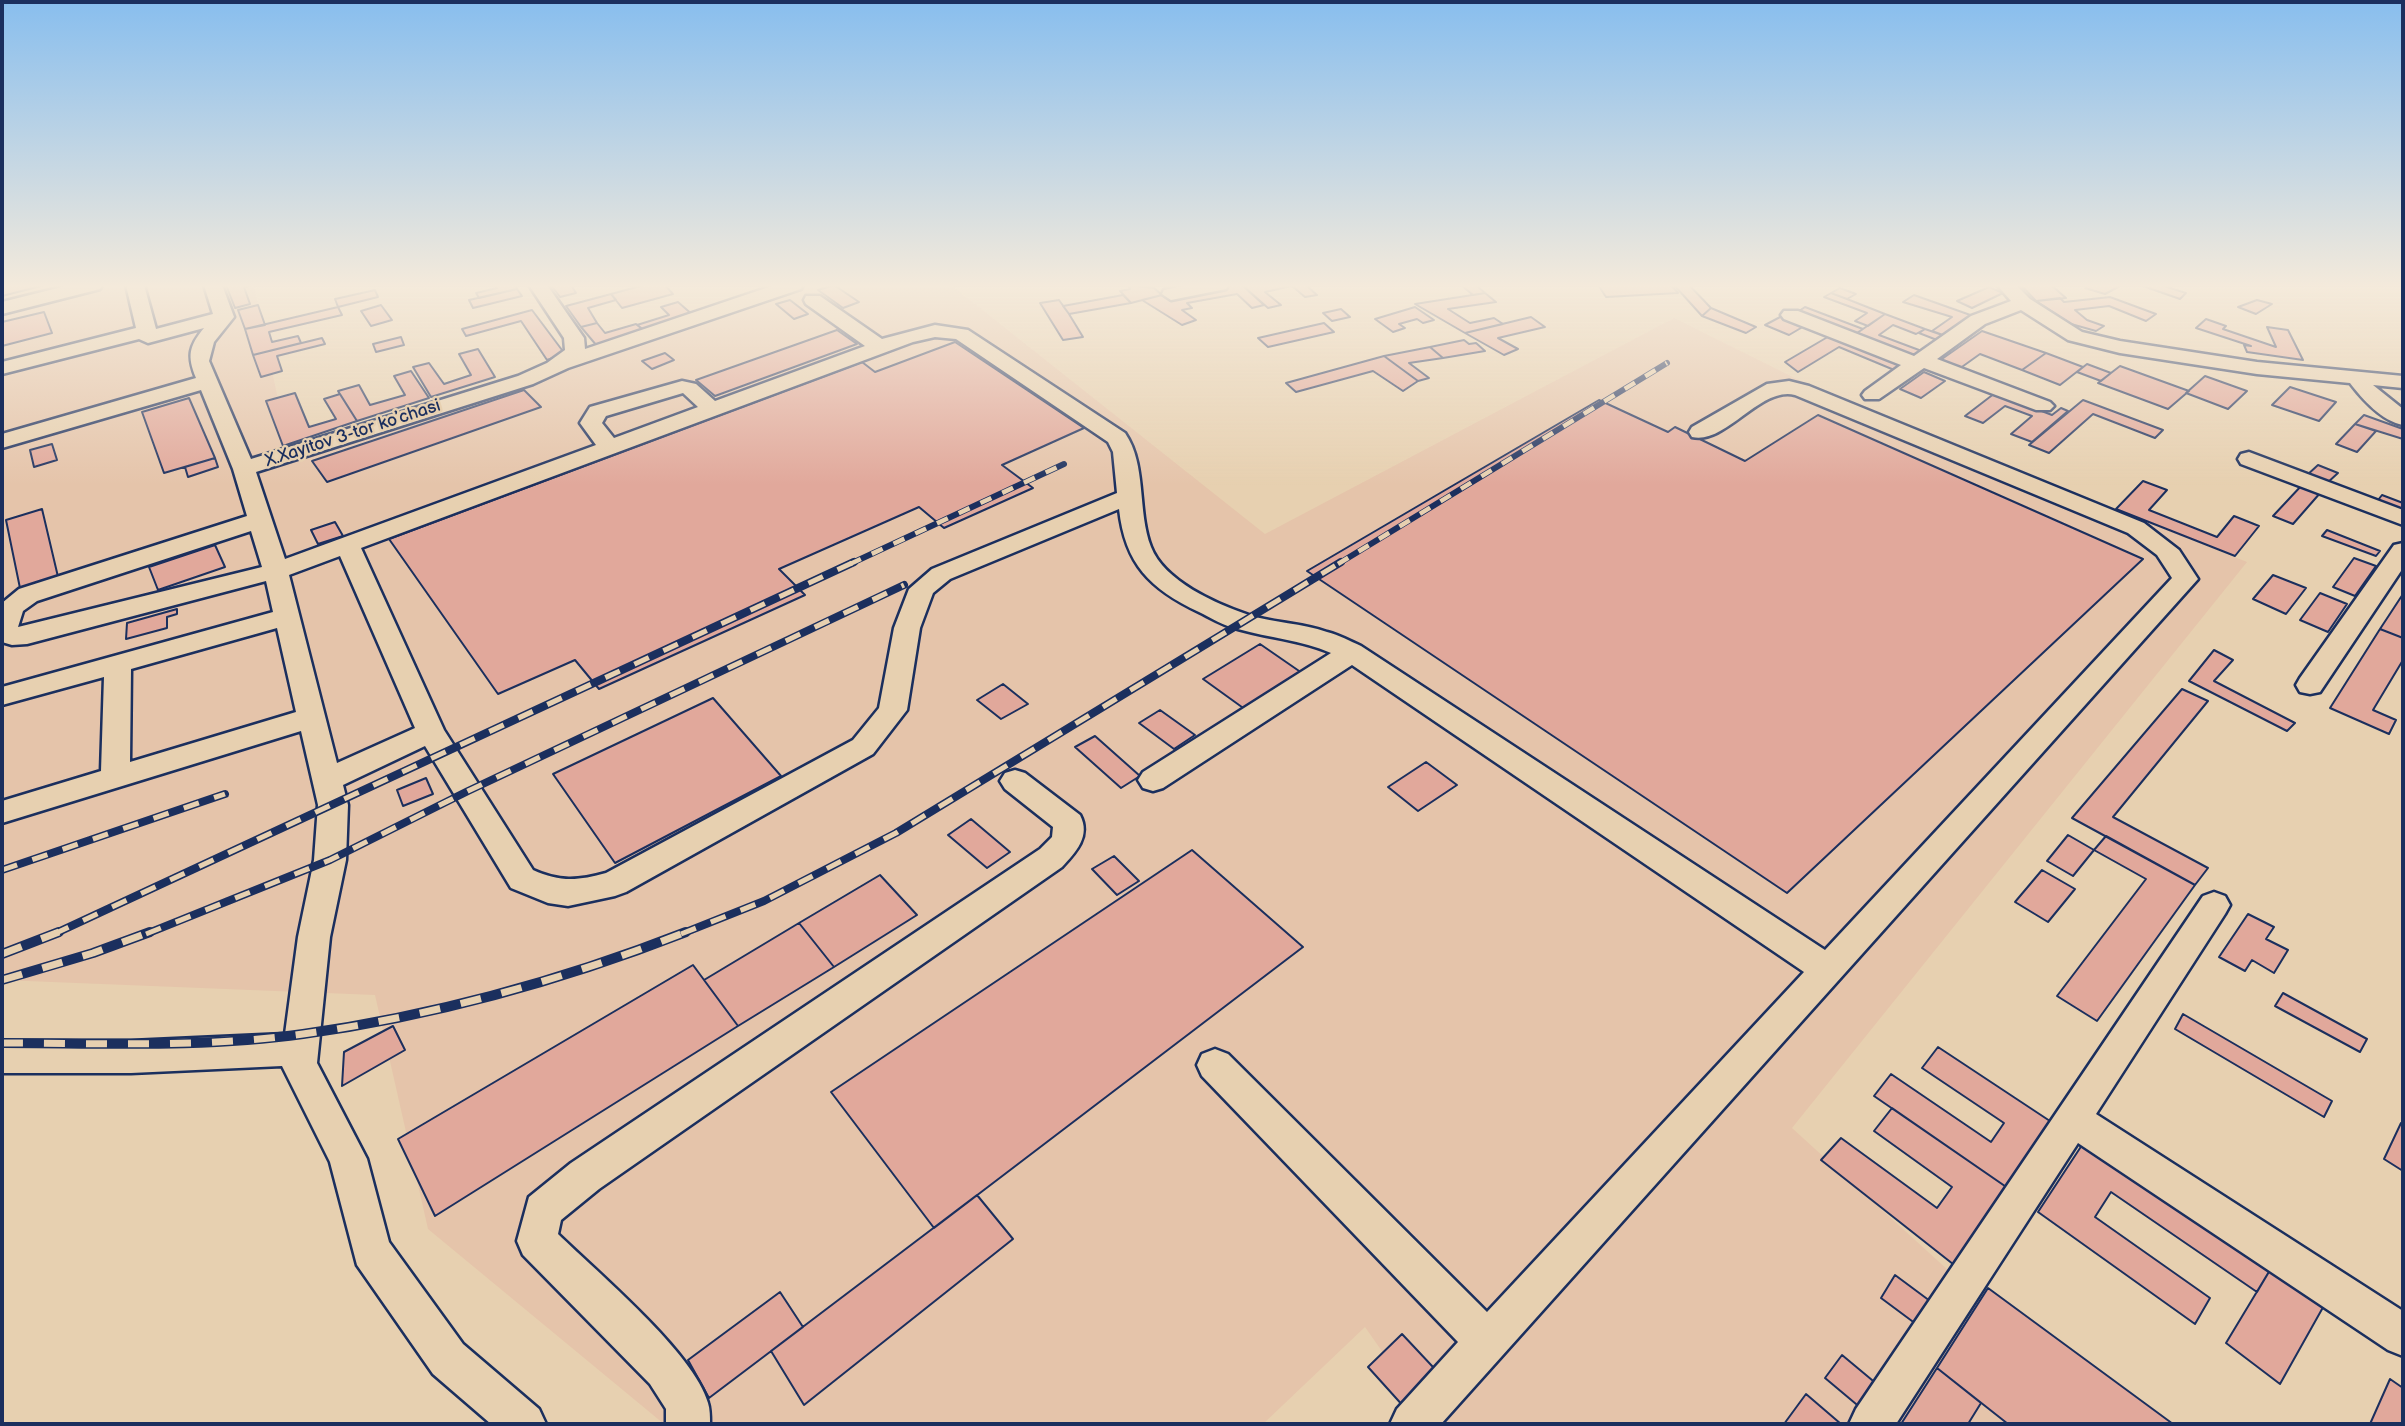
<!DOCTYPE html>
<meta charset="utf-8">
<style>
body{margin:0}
#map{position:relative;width:2405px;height:1426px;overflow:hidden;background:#e7d0b0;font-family:"Balsamiq Sans",sans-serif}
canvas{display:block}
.frame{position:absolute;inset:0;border:4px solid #1b2f5e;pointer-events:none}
</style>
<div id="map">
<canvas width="2405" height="1426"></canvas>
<div class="frame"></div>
</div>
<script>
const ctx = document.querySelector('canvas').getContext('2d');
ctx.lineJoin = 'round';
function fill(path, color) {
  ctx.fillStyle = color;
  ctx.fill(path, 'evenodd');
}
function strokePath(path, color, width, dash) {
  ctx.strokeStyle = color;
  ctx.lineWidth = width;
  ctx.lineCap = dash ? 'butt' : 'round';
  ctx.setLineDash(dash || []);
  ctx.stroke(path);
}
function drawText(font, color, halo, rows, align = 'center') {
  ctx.font = font + ' "Balsamiq Sans",sans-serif';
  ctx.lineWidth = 5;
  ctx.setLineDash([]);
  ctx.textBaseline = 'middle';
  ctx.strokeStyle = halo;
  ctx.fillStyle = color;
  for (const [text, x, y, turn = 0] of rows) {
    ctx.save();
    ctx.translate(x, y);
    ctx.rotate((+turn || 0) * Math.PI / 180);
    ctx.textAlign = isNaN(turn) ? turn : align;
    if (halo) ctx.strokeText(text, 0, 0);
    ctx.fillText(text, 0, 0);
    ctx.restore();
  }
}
fill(new Path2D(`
 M2 285H254L291 461 808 285H951L1265 534 1674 318 1825 393 2247 562 1792 1128 2117 1424H1433L1365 1327 1263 1424H664L428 1229 375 995 2 980Z`), '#e5c4aa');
const building = new Path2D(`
 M2 285H45L2 296Z
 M226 285H253L244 287 250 304 235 308Z
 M496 285H515L517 289 479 298 476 293 497 288Z
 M551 285H571L576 293 560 297Z
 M644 285H665L673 294 622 308 611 294Z
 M834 285 859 302 843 308 818 290Z
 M1128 285 1154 288 1162 295 1131 303 1120 291 1130 289Z
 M1231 285H1242L1264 305 1252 308 1237 294 1187 303 1192 308 1182 310 1196 320 1182 325 1142 300 1162 295 1166 298Z
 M1242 285H1306L1317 295 1305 297 1292 286 1265 292 1281 305 1268 308Z
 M1461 285H1476L1485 293 1473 295Z
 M1598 285H1671L1678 293 1606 297Z
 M1674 285H1698L1690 286 1711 308 1702 316Z
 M2021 285H2051L2066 298 2036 301Z
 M2090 285H2118L2120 286 2105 294 2085 288Z
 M2140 285H2161L2186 293 2180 299Z
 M1989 287 2003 293 1972 308 1957 301Z
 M1840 288 1856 294 1847 299 1831 293Z
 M517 289 522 296 473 308 469 300Z
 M375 290 378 297 338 307 335 299Z
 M1485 293 1496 302 1448 309 1470 323 1494 318 1503 324 1465 333 1415 304Z
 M1831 293 1847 299 1885 314 1868 326 1855 321 1867 313 1824 297Z
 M611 294 616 300 588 308 597 323 581 327 566 306Z
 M1123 295 1131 303 1069 314 1063 306Z
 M1914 295 1976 317 1948 337 1932 331 1952 317 1903 302Z
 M2110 297 2156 314 2146 321 2109 306 2075 310 2087 320 2104 326 2096 331 2071 324 2036 301 2060 298 2064 302Z
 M790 300 808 314 794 319 776 304Z
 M1059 300 1069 314 1083 337 1063 340 1040 303Z
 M2257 300 2272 304 2256 314 2238 307Z
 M678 302 694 316 645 331 637 325 669 315 661 307Z
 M258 305 265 325 245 329 238 310Z
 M381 305 392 320 371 326 361 311Z
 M338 307 342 315 269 332 272 342 298 336 301 343 253 355 245 329Z
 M1415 307 1434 320 1423 323 1417 319 1399 324 1405 328 1393 332 1375 319Z
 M1805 307 1863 329 1854 335 1796 313Z
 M1711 308 1756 327 1746 333 1702 316Z
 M1341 309 1350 317 1332 321 1323 313Z
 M532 310 565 354 547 360 521 321 466 336 462 329Z
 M44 312 52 333 2 346V322Z
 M1885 314 1925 329 1916 334 1893 325 1879 335 1927 353 1918 359 1854 335Z
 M1782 316 1806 325 1789 335 1765 325Z
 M1531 317 1545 327 1498 338 1518 349 1504 355 1465 333Z
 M2206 319 2226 326 2223 329 2276 347 2267 327 2288 330 2303 360 2247 352 2244 345 2251 346 2196 328Z
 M597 323 605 333 636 324 645 331 597 346 581 327Z
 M1324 323 1334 332 1268 347 1258 338Z
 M1925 329 1948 337 1942 342 1919 333Z
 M837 330 857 344 715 396 696 380Z
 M1982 331 2046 353 2022 370 1980 354 1959 369 1939 361Z
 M1831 335 1908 366 1899 372 1839 347 1798 372 1785 362Z
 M401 337 404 345 376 352 373 344Z
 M322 338 325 344 277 356 282 371 261 377 253 355Z
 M1464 340 1469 344 1476 343 1485 351 1443 358 1430 347Z
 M955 342 1084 428 1002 465 1033 488 944 528 919 507 779 569 805 595 599 689 575 660 498 694 389 539 862 362 875 372Z
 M1430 347 1443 358 1409 363 1429 378 1418 381 1384 356Z
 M478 349 495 377 431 397 413 367 429 363 444 384 471 375 459 354Z
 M665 353 674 360 652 369 642 361Z
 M2046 353 2083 367 2060 385 2022 370Z
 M1384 356 1418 381 1403 391 1373 371 1296 392 1286 383Z
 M2087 364 2111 373 2101 381 2077 372Z
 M2120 366 2189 391 2168 409 2098 383Z
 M411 371 429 398 357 421 338 391 359 385 370 405 405 395 394 376Z
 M1924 372 1945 381 1921 398 1900 389Z
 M2205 376 2247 391 2228 409 2186 393Z
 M2290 387 2336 402 2319 421 2272 405Z
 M524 390 541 407 327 482 312 461Z
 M295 393 309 427 336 419 324 399 340 394 357 421 283 446 266 401Z
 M1995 393 2052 415 2061 408 2068 411 2032 442 2011 434 2032 416 2005 406 1983 423 1965 416Z
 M189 398 215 458 164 473 142 412Z
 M1599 400 1668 432 1675 427 1745 461 1818 415 2143 559 1787 893 1307 571Z
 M2083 400 2163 430 2155 438 2093 414 2049 453 2029 445Z
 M2364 415 2403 429V439L2355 424Z
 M2355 424 2376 431 2357 452 2336 444Z
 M52 444 57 460 34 467 30 450Z
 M215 458 218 467 188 477 185 467Z
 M2318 465 2338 473 2326 484 2306 476Z
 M2143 481 2167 490 2149 510 2217 537 2234 516 2259 526 2235 556 2116 509Z
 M2302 485 2321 492 2293 524 2273 516Z
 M2382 495 2403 503V514L2375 504Z
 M42 509 59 581 21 593 6 520Z
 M335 522 343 536 318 544 311 530Z
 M2327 530 2380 551 2376 556 2322 536Z
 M215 545 225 567 158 590 149 567Z
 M2354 558 2376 566 2355 596 2333 587Z
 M2273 575 2306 588 2286 614 2253 599Z
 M2320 593 2347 604 2328 632 2300 620Z
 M2403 594V638L2380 629Z
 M177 609V614L167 617V628L126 639 127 623Z
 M2380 629 2403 638V660L2373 710 2396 720 2389 734 2330 708Z
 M1260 644 1302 673 1246 710 1203 679Z
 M2214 650 2233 660 2214 681 2295 723 2287 731 2189 681Z
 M1003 684 1028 704 1001 719 977 700Z
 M2182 689 2208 701 2113 817 2208 868 2195 885 2072 818Z
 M713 698 781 776 615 863 553 774Z
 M1160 710 1195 735 1174 749 1139 723Z
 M1095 736 1140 776 1121 788 1075 747Z
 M1426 762 1457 785 1418 811 1388 787Z
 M426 778 433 794 403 806 397 790Z
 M971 819 1010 852 987 868 948 835Z
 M2068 835 2094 850 2073 876 2047 861Z
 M2106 836 2195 885 2097 1021 2057 996 2146 879 2094 850Z
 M1192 850 1303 947 934 1228 831 1092Z
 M1114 856 1139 881 1117 895 1092 869Z
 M2042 870 2075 889 2048 922 2015 902Z
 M880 875 917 915 834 967 799 923Z
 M2248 914 2274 927 2266 939 2288 950 2274 973 2252 960 2245 971 2219 957Z
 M799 923 834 967 738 1026 704 980Z
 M693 965 738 1026 435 1216 398 1139Z
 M2283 993 2367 1039 2360 1052 2275 1006Z
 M2183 1014 2332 1101 2324 1117 2175 1029Z
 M393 1026 405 1050 342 1086 344 1052Z
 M1938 1047 2059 1127 2015 1193 1874 1096 1891 1074 1991 1142 2004 1123 1922 1068Z
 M1892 1108 2015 1193 1958 1268 1821 1160 1841 1138 1937 1208 1952 1187 1874 1131Z
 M2401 1123 2403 1124V1171L2384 1159Z
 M2086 1139 2273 1265 2257 1292 2111 1192 2095 1217 2210 1298 2195 1324 2038 1212Z
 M977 1195 1013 1239 804 1405 771 1351Z
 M2273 1265 2326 1302 2280 1384 2226 1343Z
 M1895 1275 1930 1301 1916 1324 1881 1298Z
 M1988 1288 2173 1424H2008L1937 1368Z
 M780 1292 803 1327 709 1398 688 1360Z
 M1402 1334 1448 1383 1414 1418 1368 1367Z
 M1842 1355 1878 1385 1862 1409 1825 1378Z
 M1937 1368 1981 1403 1968 1424H1901Z
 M2390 1379 2403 1388V1424H2370Z
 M1806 1394 1841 1424H1784Z`);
fill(building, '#e1a89b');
strokePath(building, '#1b2f5e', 2);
const minor = new Path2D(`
 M70 285H102L100 289 2 314V302Z
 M126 285H144L156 329 213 314 204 285H222L234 317 214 342 209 361 251 459 518 376 547 363 565 350 564 338 529 285H547L584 338 585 349 775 285H803L801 289 568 368 533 384 256 472 285 559 596 445 580 423 590 407 682 381 696 384 715 401 865 346 806 304 804 300 806 296H820L882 339 935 325 968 330 1125 433C1147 465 1137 511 1151 547 1164 581 1216 604 1249 615 1274 623 1302 623 1327 632 1339 635 1350 641 1361 646L1825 950 2172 578 2157 555 2128 533 1795 395C1760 386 1726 445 1692 437L1689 432 1692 427 1767 384 1789 381 1809 386 2144 523 2179 550 2198 579 1441 1424H1390L1397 1409 1458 1342 1202 1076 1197 1065 1202 1054 1215 1049 1228 1054 1487 1312 1804 972 1352 665 1163 788 1153 791 1143 788 1138 780 1143 772 1331 653C1301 640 1269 638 1238 629 1224 626 1211 618 1199 612 1150 589 1125 564 1119 509L950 579 933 593 920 628 907 710 873 754 626 892 615 896 568 906 548 903 511 888 425 746 343 785 348 805 346 860 330 937 317 1063 367 1159 389 1242 463 1344 539 1409 546 1424H491L433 1374 357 1265 330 1162 282 1066 131 1073H2V1041H131L285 1034 298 937 314 860 318 805 301 731 2 823V801L101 771 104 677 2 705V687L273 612 266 581 27 644 12 645 2 642V603L19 589 247 516 233 469 201 390 2 448V434L196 378C187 356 189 346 204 328L148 343 139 339 2 374V362L136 328ZM935 337 956 339 1108 442 1113 452 1117 493 932 569 909 589 894 628 879 708 853 740 606 873C578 881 559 882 533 870L444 730 361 548 913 342ZM683 393 698 407 614 438 602 423 606 416ZM251 531 262 567 18 627 23 611 37 601ZM340 556 415 728 337 763 289 575ZM277 628 296 712 130 762 131 669Z
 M1188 285H1228L1226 289 1171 300 1162 294 1164 290Z
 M1997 285H2016L2030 299 2082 332 2120 341 2257 362 2403 376V388L2373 385 2403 409V425C2382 421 2363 400 2350 383L2257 374 2120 353 2068 340 2021 310 1985 324 1937 359 2050 402 2054 406 2050 410H2036L1924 368 1879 399H1865L1862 395 1865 391 1901 365 1784 319 1781 315 1784 311H1798L1914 356 1971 316 2011 301Z
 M2249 452 2403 510V525L2241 464 2238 459 2241 454Z
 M2403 543V568L2320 692 2310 694 2300 692 2296 685 2300 678 2394 545Z
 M1015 770 1025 773 1080 815C1091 836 1076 852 1062 867L599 1189 561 1220 558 1234C597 1272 695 1354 708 1403 710 1409 710 1417 710 1424H666V1409L650 1384 523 1255 517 1241 529 1197 571 1163 1040 849 1052 837 1053 827 1005 789 1000 781 1005 773Z
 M2214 892 2225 896 2230 905 2225 914 2096 1114 2403 1311V1356L2388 1350 2078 1143 1896 1424H1849L1856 1409 2203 896Z`);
strokePath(minor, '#1b2f5e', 5);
fill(minor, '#e7d0b0');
const railFar2 = new Path2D(`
 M850 564 1064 464
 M1338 564 1667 363`);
const railFar1 = new Path2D(`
 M2 870 225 794
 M54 934 854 562
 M146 934 330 860 468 791 904 585
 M681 934 764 901 896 833 1341 562`);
const rail = new Path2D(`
 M2 954 59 932
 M2 980 93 953 150 932
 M2 1043C102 1043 204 1048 303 1034 433 1016 563 980 686 932`);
strokePath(railFar2, '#1b2f5e', 6);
strokePath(railFar1, '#1b2f5e', 8);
strokePath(rail, '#1b2f5e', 10);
strokePath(railFar2, '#e7d0b0', 4.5, [12]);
strokePath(railFar1, '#e7d0b0', 5, [16]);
strokePath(rail, '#e7d0b0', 7, [21]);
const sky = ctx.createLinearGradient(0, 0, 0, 485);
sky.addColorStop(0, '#88beee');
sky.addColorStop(0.59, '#f4eadb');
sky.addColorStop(1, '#f4eadb00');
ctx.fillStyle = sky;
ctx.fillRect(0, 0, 2405, 485);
drawText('18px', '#1b2f5e', '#e7d0b0', [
 ["X.Xayitov 3-tor koʼchasi",353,434,-18]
]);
</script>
